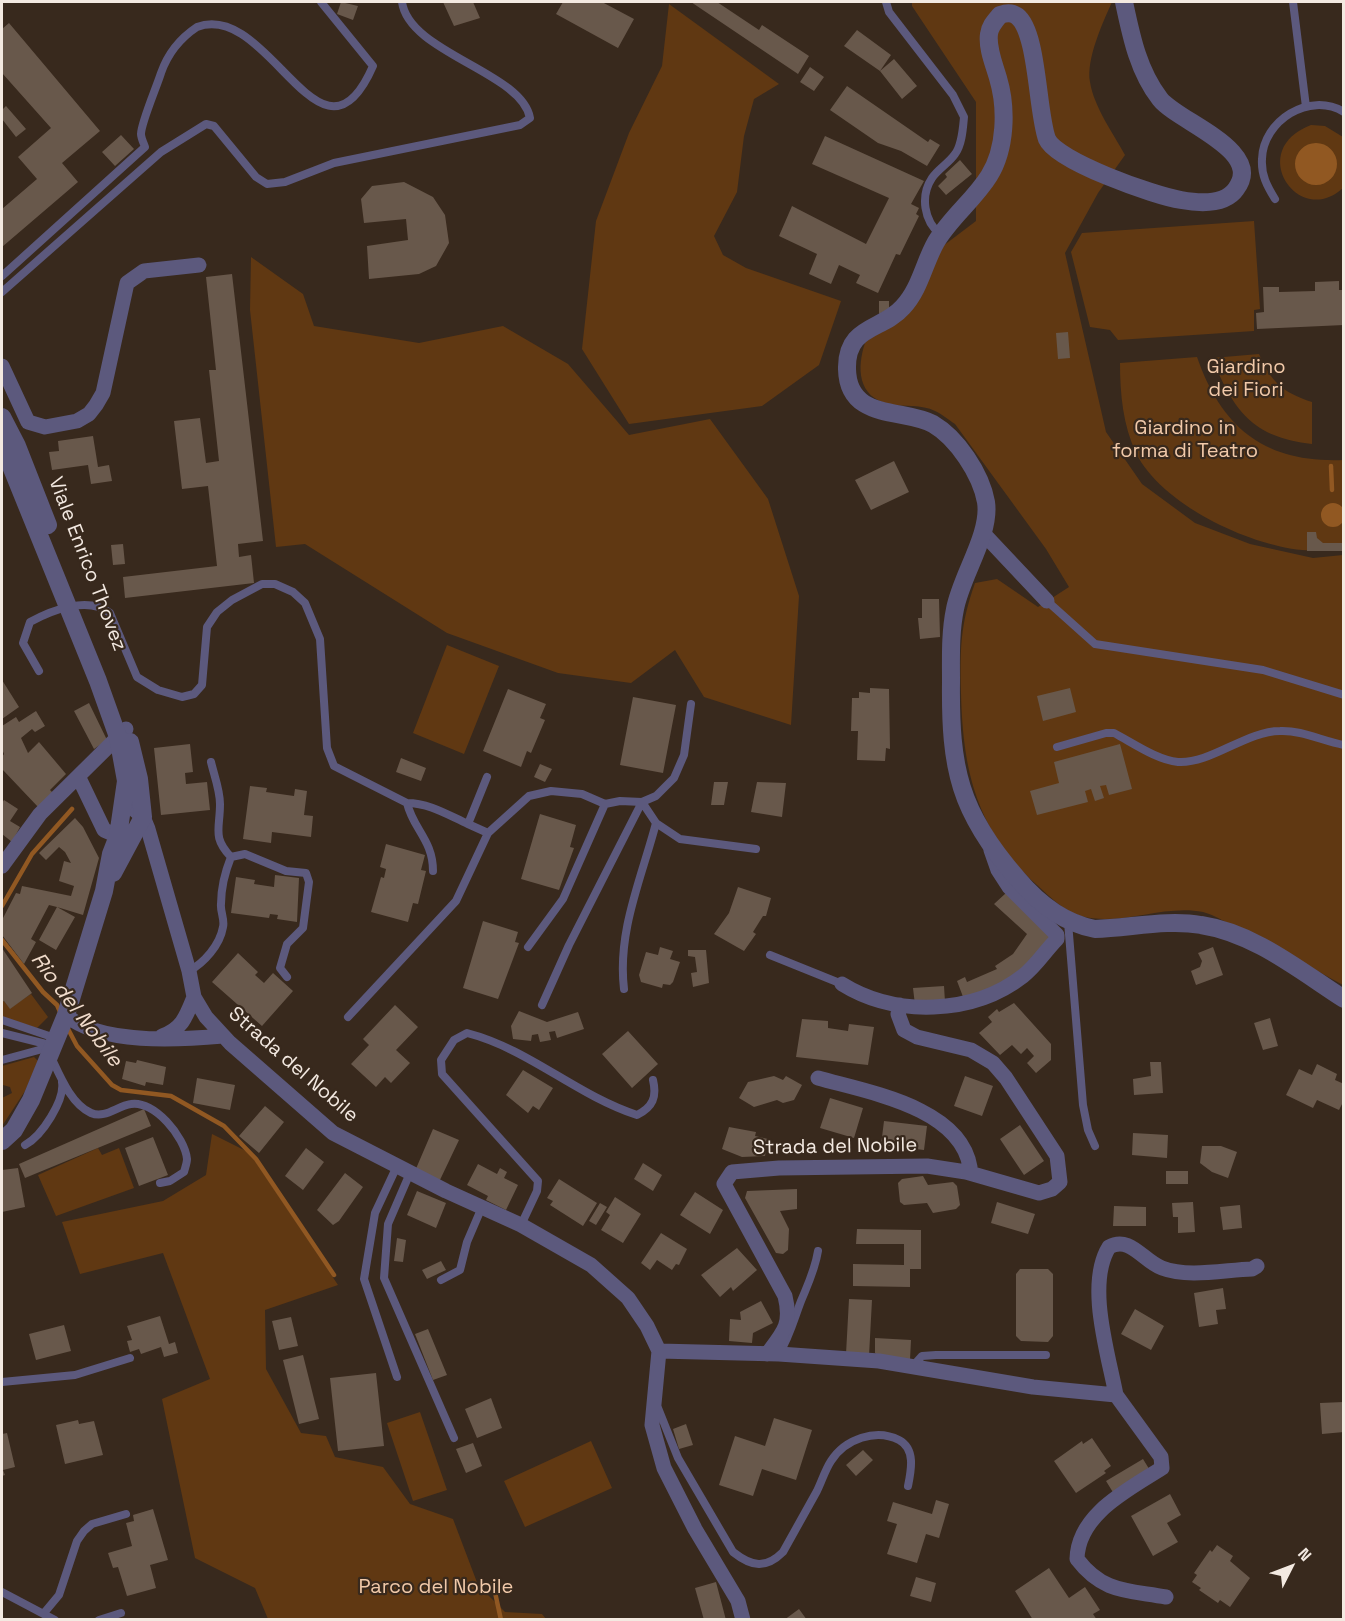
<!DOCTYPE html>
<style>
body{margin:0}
#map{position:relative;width:1345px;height:1621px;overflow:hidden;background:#38291d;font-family:"Space Grotesk",sans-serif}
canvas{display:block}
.frame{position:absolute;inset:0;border:3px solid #f3e9e1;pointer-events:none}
.north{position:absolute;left:1261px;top:1537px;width:60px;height:60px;-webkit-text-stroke:4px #38291d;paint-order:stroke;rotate:48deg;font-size:16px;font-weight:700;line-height:24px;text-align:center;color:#f3e9e1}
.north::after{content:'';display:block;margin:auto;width:21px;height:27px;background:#f3e9e1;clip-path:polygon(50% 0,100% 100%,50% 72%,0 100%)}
</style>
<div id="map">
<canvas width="1345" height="1621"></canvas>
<div class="frame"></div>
<div class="north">N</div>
</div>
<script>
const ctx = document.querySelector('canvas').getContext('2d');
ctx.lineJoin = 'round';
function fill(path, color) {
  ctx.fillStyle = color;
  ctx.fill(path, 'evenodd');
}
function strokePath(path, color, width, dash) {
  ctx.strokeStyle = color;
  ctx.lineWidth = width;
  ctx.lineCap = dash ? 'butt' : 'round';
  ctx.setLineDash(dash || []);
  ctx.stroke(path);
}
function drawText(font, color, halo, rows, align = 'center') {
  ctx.font = font + ' "Space Grotesk",sans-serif';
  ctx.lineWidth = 4.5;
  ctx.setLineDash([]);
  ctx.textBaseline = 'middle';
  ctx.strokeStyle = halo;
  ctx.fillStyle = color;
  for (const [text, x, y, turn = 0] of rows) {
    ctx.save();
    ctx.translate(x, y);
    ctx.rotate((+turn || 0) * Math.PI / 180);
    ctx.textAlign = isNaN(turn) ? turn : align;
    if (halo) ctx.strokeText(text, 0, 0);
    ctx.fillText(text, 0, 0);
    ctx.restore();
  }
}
fill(new Path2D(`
 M912 2H1112C1103 22 1086 59 1090 82 1094 107 1113 133 1125 155L1098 193 1065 253 1106 432 1142 484 1195 523 1250 544 1313 558 1343 555V985C1305 965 1268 940 1228 923 1220 919 1211 914 1203 912 1163 904 1120 927 1081 916 1064 911 1050 897 1037 885 977 831 963 772 961 694 960 649 960 625 975 583L997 579 1038 607 1069 587 1046 549 955 424C949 420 942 414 935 411 922 404 903 407 889 404 857 397 857 367 865 343L939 249 976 221V102L912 6Z
 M669 4 779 84 754 99 744 136 737 192 714 236 723 255 746 268 841 301 819 365 762 406 629 424 582 349 596 221 629 133 662 66Z
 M1311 125 1325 126 1343 137V188C1299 229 1245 150 1311 125Z
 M1254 221 1260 309 1254 310V331L1118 340 1110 330 1090 327 1071 252 1082 233Z
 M251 257 303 294 314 326 419 343 503 326 568 364 629 435 710 419 768 499 799 596 791 725 704 697 675 650 631 683 558 673 447 633 305 544 276 547 250 310Z
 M1259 354C1272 383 1282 392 1312 402V444C1252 437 1234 411 1212 358Z
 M1197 357C1222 429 1266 463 1343 460V549C1330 549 1316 551 1302 550 1248 545 1161 504 1136 453 1123 425 1120 394 1120 363Z
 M447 645 499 666 464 754 413 733Z
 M31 994 48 1017 37 1028 2 1017V1002L4 1001 10 1008Z
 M34 1057 38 1061 25 1091 2 1126V1098L12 1093 10 1087 3 1085 2 1066Z
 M212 1134 250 1153 338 1285 265 1310 266 1369 301 1433 326 1436 335 1457 383 1467 410 1504 453 1519 478 1585 505 1612 542 1614 546 1619H268L255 1588 195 1558 162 1399 210 1379 163 1253 80 1274 62 1222 163 1201 206 1175Z
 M98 1148 102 1155 119 1148 134 1188 56 1216 38 1175Z
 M420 1412 447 1490 413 1501 387 1423Z
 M591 1441 612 1488 525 1527 504 1481Z`), '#603812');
fill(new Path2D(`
 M1295 164a21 21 0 1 1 42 0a21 21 0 1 1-42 0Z
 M1321 515a12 12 0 1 1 24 0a12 12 0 1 1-24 0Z`), '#915822');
strokePath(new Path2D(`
 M1331 466 1332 490
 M2 906 32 854 72 809
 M2 940 43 992 57 1005 61 1014
 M67 1027 77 1046 112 1085 121 1090 171 1096 224 1126 256 1159 334 1275
 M493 1583 501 1620`), '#915822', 4.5);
fill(new Path2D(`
 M341 2 358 6 353 20 337 14Z
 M443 2H473L480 18 454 26Z
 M563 2H602L634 19 618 48 556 14Z
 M691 2H717L759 30 762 25 809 56 798 74Z
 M9 23 100 131 62 163 78 182 2 247V209L37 179 18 157 51 128 2 73V29Z
 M857 30 891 55 880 71 894 59 917 86 902 99 880 71 844 46Z
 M810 67 824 77 814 91 800 82Z
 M847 86 928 142 930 139 940 145 927 166 901 151 878 143 830 110Z
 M6 106 26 129 16 137 2 119V110Z
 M121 135 134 149 115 166 102 152Z
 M825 136 924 181 911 204 919 208 916 214 919 216 900 255 896 254 878 293 856 283 860 275 839 265 831 284 809 274 817 254 779 236 792 206 866 244 889 198 812 164Z
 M960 160 972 174 946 195 938 186 947 177 945 174Z
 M404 182 433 197 445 215 449 243 436 266 419 274 369 279 367 246 408 240 406 219 364 223 361 199 372 186Z
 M232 274 263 541 238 544 239 557 251 555 254 583 125 598 123 577 217 566 208 486 182 489 174 421 200 418 206 463 219 461 209 370H216L206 277Z
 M1339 281V290H1344V325L1257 329 1256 313 1264 312 1263 287H1279V292L1315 291V282Z
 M879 301H889V309L879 314Z
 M1068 332 1070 358 1058 359 1056 333Z
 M93 436 98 467 109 465 112 481 91 484 88 465 52 470 49 452 59 451 58 441Z
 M894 461 909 492 871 510 855 480Z
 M1307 532H1316L1317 538 1323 543H1344V551H1307Z
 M123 544 125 564 113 565 111 545Z
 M922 599H939L940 637 920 639 918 618H922Z
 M2 680 19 707 2 719Z
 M870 688 889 689 890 749 886 748 885 761 857 760 858 731H851L852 698H859V692L870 693Z
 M1070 688 1076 712 1043 721 1037 696Z
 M508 689 546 704 540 718 545 720 531 753 527 751 521 767 483 751Z
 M633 697 676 705 663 773 620 765Z
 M89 703 107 740 94 749 74 711Z
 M36 711 45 726 35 732 32 729 21 738 28 753 39 742 66 774 50 790 54 794 39 808 2 769V757L4 754 2 749V726L16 717 19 722Z
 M190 744 193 772 185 773 186 784 207 782 210 810 161 815 154 748Z
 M1120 744 1132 789 1109 795 1106 785 1100 786 1104 798 1095 801 1091 789 1085 791 1088 802 1037 815 1030 791 1059 783 1054 762Z
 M401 758 426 768 421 781 396 772Z
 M540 764 552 769 545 782 534 777Z
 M714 782H728L724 805H711Z
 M757 782 786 783 782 817 751 812Z
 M250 786 267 788 266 792 294 796 295 789 307 791 304 815 313 816 311 837 272 832 271 843 243 839Z
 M4 800 18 809 10 821 20 827 12 842 2 834V803Z
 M540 814 576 825 570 847 574 848 559 890 521 879Z
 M75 818 83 827 99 858 83 915 57 907 75 917 56 950 39 940 57 907 49 905 31 939 36 942 24 964 2 935V920L16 893 20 894 22 886 71 896 74 886 59 881 64 861 71 863 65 852 59 847 46 860 39 853Z
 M386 844 425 855 421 870 426 871 418 904 413 903 408 922 371 912 381 877 384 878 386 869 380 867Z
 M275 875 299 878 297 922 277 919 278 915 270 914 269 918 231 913 236 877 255 880 254 884 274 887Z
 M738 887 771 898 766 916H763L753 932 756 934 744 951 714 934 729 913Z
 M1006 893 1053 936 1028 968 965 1002 957 981 965 977 967 982 997 969 995 966 1013 954 1027 934 994 904Z
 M483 921 518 932 515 942 519 943 498 999 463 988Z
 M660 947 673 951 670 959 680 962 673 982 670 985 663 984 662 988 641 982 639 975 646 952 658 955Z
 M1213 947 1223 975 1196 985 1191 971 1200 967 1202 961 1198 953Z
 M2 948 32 993 10 1009 4 1001 2 1002Z
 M688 950H706L709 983 693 987 691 973 697 972 695 957 688 956Z
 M238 953 258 972 255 975 264 983 273 973 293 991 262 1026 212 982Z
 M944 986 945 1002 915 1005 913 988Z
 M1014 1003 1051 1044V1060L1036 1073 1027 1063 1034 1056 1027 1048 1021 1054 1012 1045 1000 1055 979 1033 992 1022 988 1017 997 1009 999 1012Z
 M395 1005 418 1027 396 1050 410 1063 391 1083 385 1077 376 1087 351 1064 369 1045 363 1039Z
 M519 1011 547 1022 578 1012 584 1029 557 1038 555 1031 549 1032 551 1040 540 1042 538 1034 532 1035 531 1041 513 1039 511 1026Z
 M1270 1018 1278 1046 1263 1050 1254 1023Z
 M802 1019 828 1021V1028L848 1031 849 1024 874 1027 868 1065 796 1057Z
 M628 1031 658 1064 632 1088 602 1054Z
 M137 1060 166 1067 163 1085 146 1082 145 1086 122 1079 126 1061 136 1063Z
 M1150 1062H1161L1163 1093 1134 1095 1133 1079 1151 1076Z
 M1317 1064 1337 1074 1335 1080 1344 1084V1100L1339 1110 1317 1100 1313 1108 1286 1095 1299 1069 1312 1075Z
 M523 1070 553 1088 539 1110 533 1106 528 1113 506 1095Z
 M774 1076 783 1080 786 1076 802 1085 794 1100 783 1103 777 1100 754 1107 739 1098 748 1082Z
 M965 1076 993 1086 982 1116 954 1106Z
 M197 1078 235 1085 230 1110 193 1103Z
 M830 1098 863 1108 854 1138 820 1128Z
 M265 1106 284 1122 259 1153 239 1136Z
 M144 1109 151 1126 25 1178 19 1164Z
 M884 1121 927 1126 924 1150 881 1145Z
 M1020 1125 1044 1161 1024 1175 1000 1139Z
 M729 1127 756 1132 755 1136 768 1139 765 1156 742 1157 722 1149Z
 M433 1129 459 1140 439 1182 415 1171Z
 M1133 1133 1168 1135 1167 1158 1132 1155Z
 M153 1137 168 1175 139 1186 125 1148Z
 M1202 1146H1221L1237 1152 1228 1178 1212 1172 1200 1163Z
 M306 1148 324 1162 303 1190 285 1176Z
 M643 1163 662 1175 653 1191 634 1179Z
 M478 1164 497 1174 500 1168 507 1172 504 1178 518 1185 506 1210 486 1200 488 1196 467 1185Z
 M18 1168 25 1207 2 1212V1170Z
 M1166 1171H1188V1184H1166Z
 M345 1173 363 1187 339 1221 333 1225 317 1210Z
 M923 1176 928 1185 953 1182 957 1186 960 1205 956 1209 933 1213 927 1203 904 1205 900 1202 898 1183 902 1179Z
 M559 1179 597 1203 583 1226 550 1205 553 1201 547 1198Z
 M797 1189V1209L780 1211 789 1229 788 1250 783 1254 776 1253 745 1198 747 1191Z
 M417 1191 446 1203 436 1228 407 1215Z
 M695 1192 723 1210 710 1234 680 1215Z
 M615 1197 641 1214 623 1243 601 1230 610 1215 606 1212Z
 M997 1202 1035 1214 1028 1234 991 1223Z
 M1193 1202 1195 1232 1178 1233V1217H1173L1172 1203Z
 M600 1203 607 1207 596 1225 589 1221Z
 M1240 1205 1242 1228 1223 1230 1220 1207Z
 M1114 1206 1146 1207V1226H1113Z
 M857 1229 921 1230V1269H910V1287L853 1286V1264L904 1265V1244H856Z
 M661 1233 687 1249 679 1265 676 1264 672 1270 657 1260 650 1270 641 1263Z
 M397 1238 406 1240 403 1262 394 1261Z
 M737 1248 757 1270 733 1291 731 1287 720 1297 701 1275Z
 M441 1261 446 1270 427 1279 422 1270Z
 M1020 1269H1048L1053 1274V1336L1048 1342 1021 1341 1016 1336V1274Z
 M1223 1288 1226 1309 1216 1310 1218 1324 1199 1327 1194 1293Z
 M849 1299 872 1300 869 1356 846 1354Z
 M761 1301 773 1323 753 1333 752 1343 729 1341 730 1319 741 1320 740 1312Z
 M1135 1309 1164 1326 1151 1350 1121 1334Z
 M160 1316 169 1344 175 1342 178 1353 164 1357 161 1347 141 1354 139 1349 130 1352 127 1341 132 1340 127 1326Z
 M291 1317 298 1346 279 1350 272 1321Z
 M64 1325 71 1351 36 1360 29 1334Z
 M428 1329 447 1375 433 1380 415 1334Z
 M875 1338 911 1340 910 1360 880 1358 875 1353Z
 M303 1355 319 1419 299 1424 283 1360Z
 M376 1373 384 1446 338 1451 330 1378Z
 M491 1398 502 1428 477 1438 465 1409Z
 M1344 1402V1432L1322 1434 1320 1403Z
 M774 1418 812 1430 796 1480 762 1469 753 1496 719 1485 735 1436 765 1446Z
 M78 1420 79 1424 94 1421 103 1455 65 1464 56 1425Z
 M686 1424 693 1445 679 1449 673 1429Z
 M7 1433 15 1467 3 1470 5 1475 2 1476V1434Z
 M1092 1438 1111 1466 1104 1471 1106 1473 1076 1493 1054 1461 1082 1441 1083 1444Z
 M473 1443 482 1466 466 1473 456 1449Z
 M863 1450 873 1460 856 1476 846 1465Z
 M1143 1459 1151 1472 1114 1494 1106 1481Z
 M1170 1494 1181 1515 1167 1523 1178 1542 1153 1556 1131 1516Z
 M936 1500 949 1504 939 1538 926 1534 917 1563 887 1554 897 1524 887 1521 893 1502 932 1514Z
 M153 1509 168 1560 150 1565 156 1588 127 1596 118 1567 113 1568 108 1553 132 1546 126 1523 134 1521 133 1515Z
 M1217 1545 1233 1556 1230 1561 1250 1578 1230 1607 1220 1600 1218 1603 1199 1590 1201 1588 1192 1582 1197 1575 1194 1573 1210 1550 1212 1552Z
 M1049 1568 1069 1598 1085 1587 1100 1610 1093 1614 1097 1620H1033L1015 1591Z
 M916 1577 936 1583 931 1602 910 1596Z
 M716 1582 726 1620H704L695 1588Z
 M799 1609 807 1620H784Z`), '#68584b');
strokePath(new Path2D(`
 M886 2 889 12 953 95 964 117C963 128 962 145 955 154 949 163 938 169 932 178 920 196 924 221 940 234
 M1293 2 1306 107
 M1275 199C1267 186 1261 175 1262 159 1263 121 1309 91 1344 112
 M2 276 145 147C144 144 141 138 141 134 141 123 157 86 161 73 168 53 179 39 197 27 270 0 321 185 373 66L321 2
 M2 292 161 152 206 124 214 126 256 177 267 184 285 182 334 163 520 125 530 118C522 72 409 53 402 2
 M1047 601 1095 644 1263 670 1344 695
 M39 671 23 643 30 622C52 610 88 596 110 613L137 677 158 690 182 697 194 694 202 685 207 627 217 612 232 600 262 584H275L293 592 305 603 320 639 327 748 334 766 407 803C429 803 448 815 468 824L487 777
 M1057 747 1106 733H1114C1133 743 1157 760 1178 762 1211 764 1246 731 1280 731 1302 730 1322 741 1344 745
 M211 762C214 775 220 790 220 804 220 829 212 837 231 857
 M407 803C413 829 433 840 433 871
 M468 824 488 833
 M1068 922 1083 1105 1088 1130 1095 1146
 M528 947 563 899 605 804
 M770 955 842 984
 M189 971C204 963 220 945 223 927 225 920 220 911 221 904 221 888 225 872 231 857L245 854 286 871 306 873 309 882 303 928 287 944 280 968 287 977
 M624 989C617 931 642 877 656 823
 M542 1005 569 945 642 802 656 823 680 839 756 849
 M348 1017 456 901 488 833 529 796 551 791 582 794 605 804 620 801 642 802 656 796 674 778 684 755 691 704
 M2 1020 55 1038
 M2 1033 50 1045
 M51 1057C60 1076 71 1104 91 1113 105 1119 117 1106 131 1104 154 1100 185 1137 187 1159 187 1163 185 1168 184 1172L170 1181 160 1183
 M2 1060 50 1047
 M25 1145C42 1136 65 1100 62 1082
 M397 1166 375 1213 364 1279 397 1377
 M410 1173 388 1224 384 1278 454 1438
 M521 1225 537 1191 538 1181 442 1074 441 1060 454 1040 467 1033C529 1049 576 1095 637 1115 653 1107 657 1097 653 1080
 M441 1280 460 1270 467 1242 482 1207
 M779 1354C790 1336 794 1319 801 1301 808 1284 815 1270 818 1251
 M913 1366 922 1356 936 1355H1046
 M2 1382 75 1375 130 1358
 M658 1408 678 1458 733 1552C752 1567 766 1569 783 1552 794 1532 806 1511 817 1491 822 1481 825 1470 831 1461 845 1439 876 1428 899 1440 916 1449 911 1471 908 1486
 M2 1592 55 1620
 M44 1613 59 1595 77 1541 84 1531 92 1524 126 1514
 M99 1620 121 1613`), '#5c597d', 8);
strokePath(new Path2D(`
 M2 366 28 422 45 427 77 421 89 414 96 405 103 393 127 283 144 271 199 265
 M982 532 1047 601
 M79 778 104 830 118 836
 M124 801 143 817 148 829 189 971 194 997 206 1017 230 1043 333 1133 446 1191 521 1225 591 1265 628 1298 647 1326 659 1351 652 1425 664 1468 695 1529 738 1601 743 1620
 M2 866 40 814 126 729
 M842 984C895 1017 973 1015 1023 976 1036 966 1046 950 1057 939V935L1009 887 998 870 991 850
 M66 1015C100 1045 179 1040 223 1036
 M162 1036C182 1029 186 1017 194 997
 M818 1078C867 1092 960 1107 970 1167L966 1172
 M659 1351 779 1354 879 1361 1033 1387 1116 1395 1161 1457 1162 1468C1128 1490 1078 1514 1077 1559 1103 1593 1127 1590 1166 1597
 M767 1354C784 1332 792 1324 785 1296L724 1184 732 1172 779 1168 927 1166 966 1172 1039 1193 1052 1189 1060 1182 1057 1156 1006 1078 993 1063 971 1050 917 1037 904 1030 898 1014 900 1005
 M1116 1395C1108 1353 1086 1284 1109 1247 1130 1235 1143 1261 1162 1268 1188 1278 1224 1270 1252 1269L1257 1266`), '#5c597d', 15);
strokePath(new Path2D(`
 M1124 2C1131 35 1138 71 1160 99 1178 122 1265 150 1236 189 1225 205 1198 203 1181 200 1155 196 1056 161 1047 139 1037 112 1038 32 1017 16 1011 12 1006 13 1000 15 995 21 990 26 989 34 987 48 994 64 998 78 1007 108 1006 149 989 176 974 200 951 217 936 242 924 263 920 289 903 307 882 331 846 325 847 369 848 421 903 408 933 424 957 438 981 474 986 502 991 534 961 576 955 609 950 633 951 658 951 682 950 768 959 812 1017 878 1038 903 1063 923 1095 929 1130 928 1167 919 1201 925 1254 933 1299 970 1344 999
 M2 417 17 446 48 525
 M2 444 98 681 118 737 126 781 118 836 111 854 104 891 66 1015 31 1100 14 1130 2 1141
 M113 873 143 817 139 779 130 742`), '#5c597d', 18);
drawText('20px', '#f1c9a9', '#38291d', [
 ["Giardino",1246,368],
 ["dei Fiori",1246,391],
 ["Giardino in",1185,429],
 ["forma di Teatro",1185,452],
 ["Parco del Nobile",436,1588]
]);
drawText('20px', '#f3e9e1', '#38291d', [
 ["Viale Enrico Thovez",87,564,69],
 ["Strada del Nobile",293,1065,41],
 ["Strada del Nobile",835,1147,-1]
]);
drawText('italic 21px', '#f1dccc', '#38291d', [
 ["Rio del Nobile",76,1010,53]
]);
</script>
